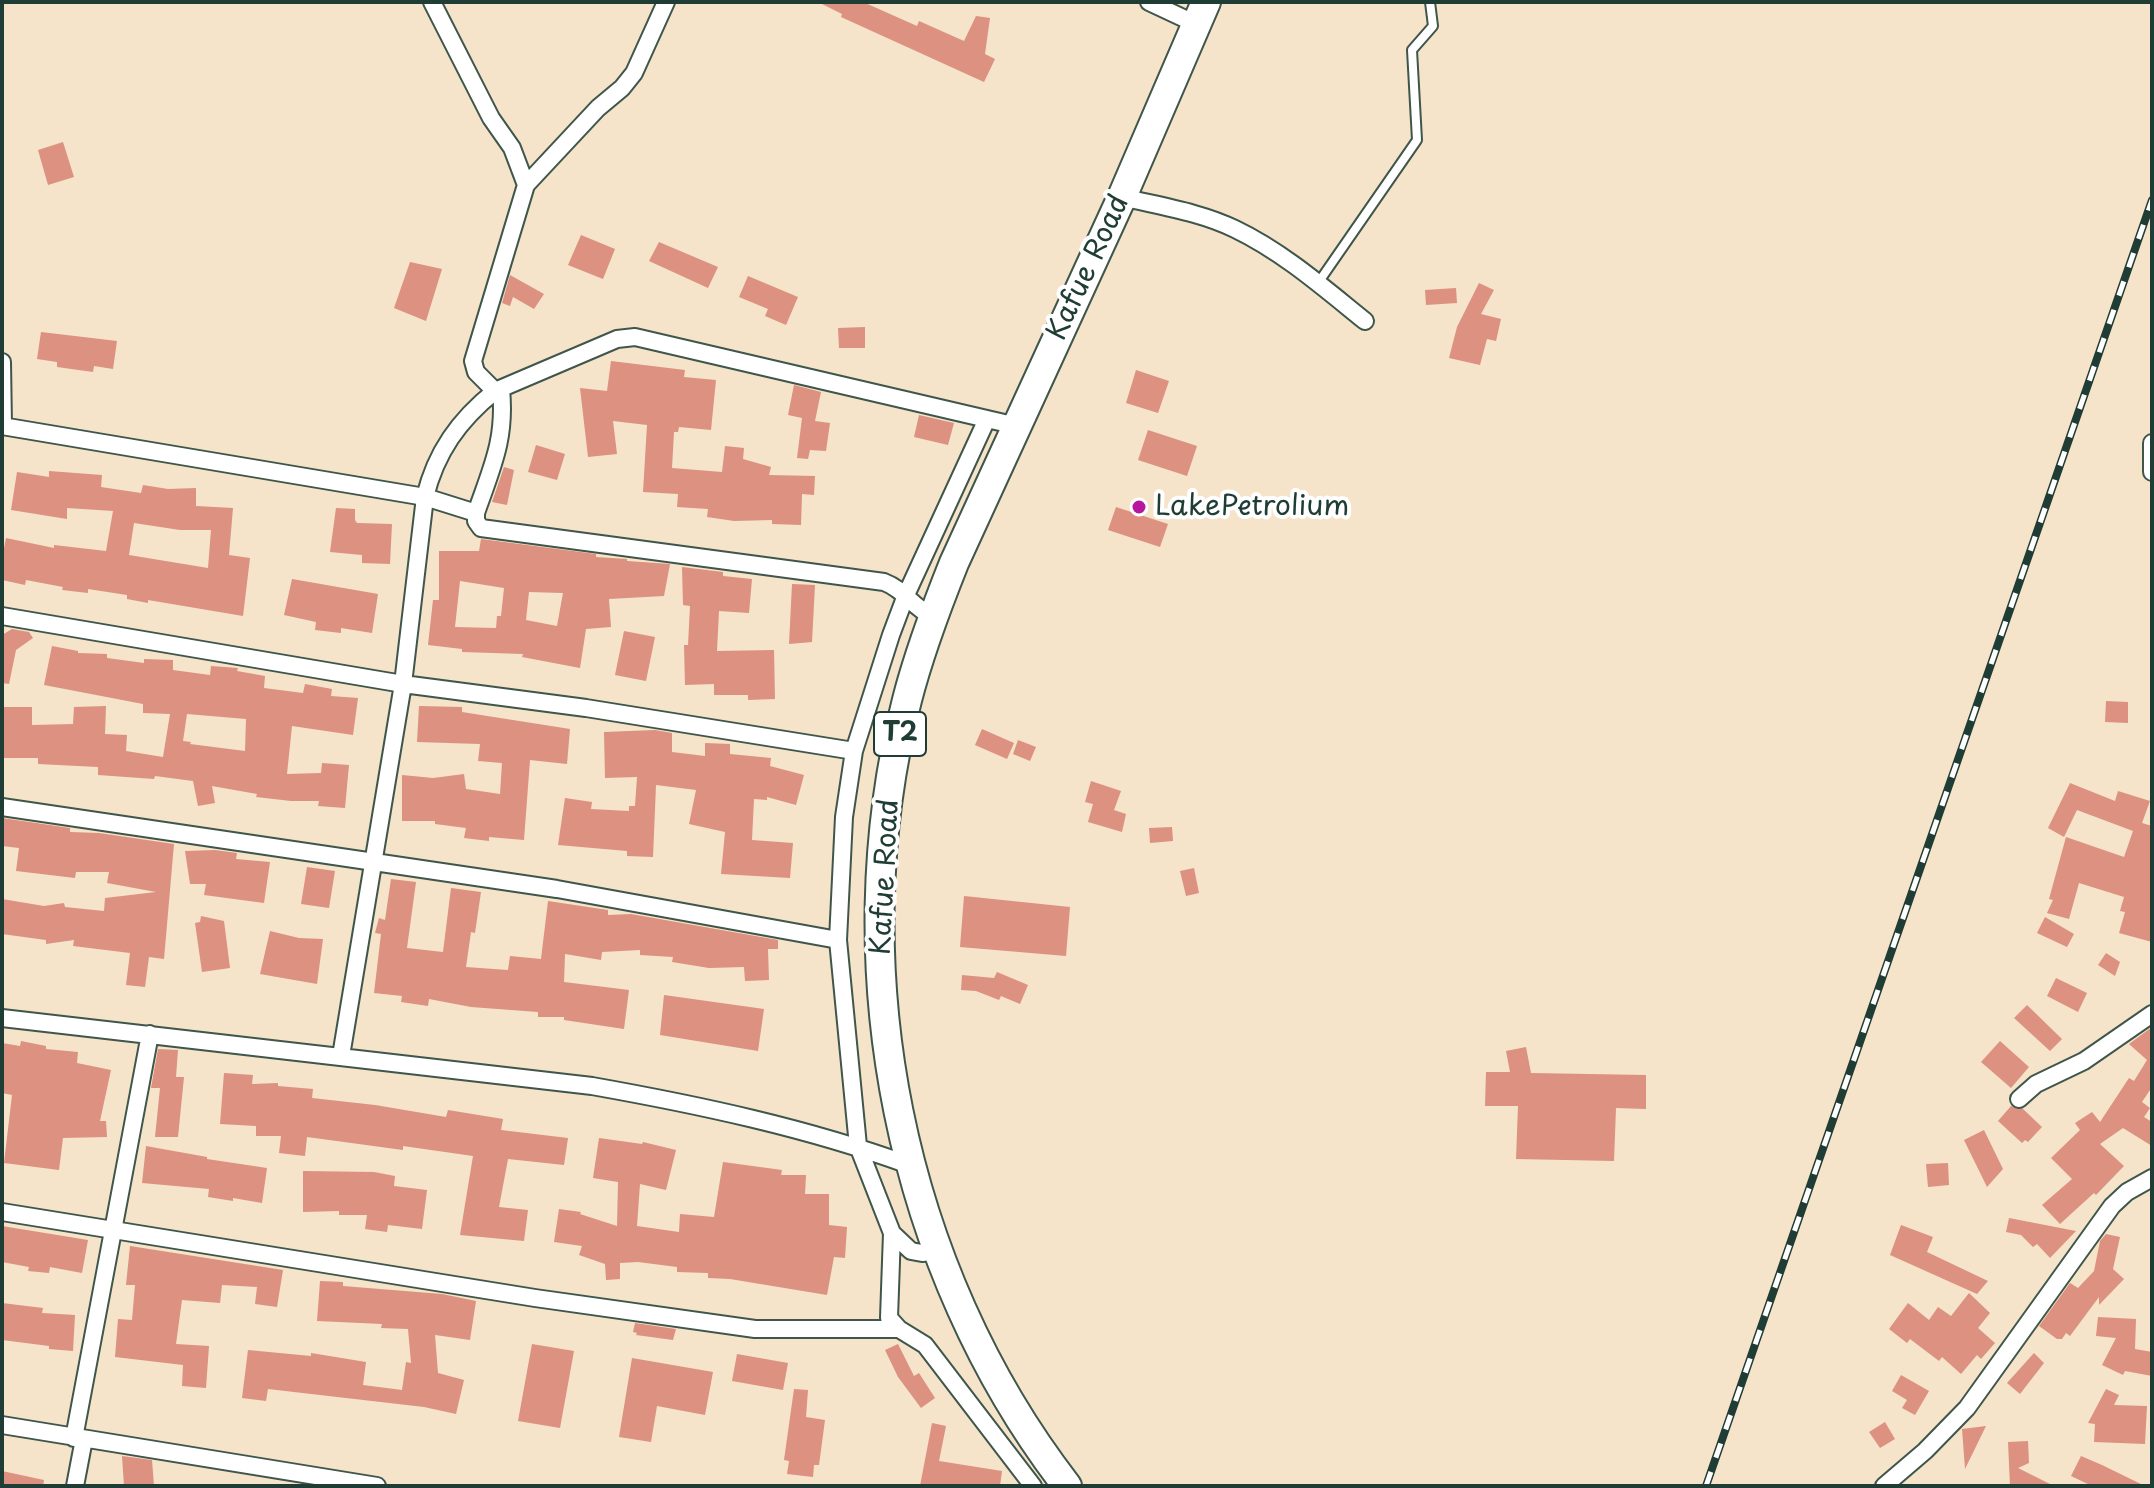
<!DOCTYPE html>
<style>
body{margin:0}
#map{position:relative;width:2154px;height:1488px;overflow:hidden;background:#f5e3ca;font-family:"Playpen Sans",sans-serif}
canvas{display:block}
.frame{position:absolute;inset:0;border:4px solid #1f3d34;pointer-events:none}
</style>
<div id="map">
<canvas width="2154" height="1488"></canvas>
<div class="frame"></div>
</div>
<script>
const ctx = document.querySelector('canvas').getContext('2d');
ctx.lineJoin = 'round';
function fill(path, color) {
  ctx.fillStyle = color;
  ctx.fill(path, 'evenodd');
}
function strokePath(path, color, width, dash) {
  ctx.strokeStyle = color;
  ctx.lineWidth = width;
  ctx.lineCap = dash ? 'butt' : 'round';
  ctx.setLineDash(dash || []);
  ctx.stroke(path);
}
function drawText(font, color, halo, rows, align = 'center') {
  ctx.font = font + ' "Playpen Sans",sans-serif';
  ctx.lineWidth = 8;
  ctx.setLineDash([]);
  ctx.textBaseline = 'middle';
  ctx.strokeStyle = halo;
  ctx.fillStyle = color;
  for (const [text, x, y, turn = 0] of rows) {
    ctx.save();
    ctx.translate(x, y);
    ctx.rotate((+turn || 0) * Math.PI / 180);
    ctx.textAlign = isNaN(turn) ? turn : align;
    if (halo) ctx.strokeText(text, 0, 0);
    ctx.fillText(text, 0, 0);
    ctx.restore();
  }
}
fill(new Path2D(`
 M818 2H863L917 26 919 21 964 41 976 16 990 18 985 54 995 59 984 82 841 17 842 14Z
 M63 142 74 177 48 185 38 150Z
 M581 235 615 249 603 279 568 265Z
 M659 242 718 267 708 288 649 261Z
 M410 262 442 269 426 321 394 308Z
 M510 275 544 294 534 309 513 297 510 306 502 303Z
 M748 276 798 297 786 325 765 316 768 309 739 297Z
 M1479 283 1494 290 1481 314 1501 319 1496 341 1487 339 1480 365 1449 358 1457 327Z
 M1456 288 1457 303 1426 305 1425 290Z
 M865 327V348H839L838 328Z
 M41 332 117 341 113 369 94 366 93 372 57 367V362L37 359Z
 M611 361 685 370 684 377 716 380 711 430 679 427 678 432H674L672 468 722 472 725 446 744 448 743 459 771 467 769 475 815 476 814 495 802 494 801 525 772 524V520L734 521 707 517 708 509 677 507 678 494 643 492 647 425 613 421 617 454 588 457 580 388 607 391Z
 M1136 370 1169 381 1158 413 1126 403Z
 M794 385 821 392 815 421 830 423 826 451 810 450 808 459 797 458 802 418 788 415Z
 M919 415 954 423 948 445 914 437Z
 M1148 430 1197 446 1187 476 1138 460Z
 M536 445 565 454 557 480 528 472Z
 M504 467 514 470 507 505 492 502Z
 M49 471 102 475 101 487 141 493 143 485 168 489 196 488V506L233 508 229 555 250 558 243 616 148 600V603L127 599V595L88 589V593L62 590 63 587 26 580 25 585 2 580V558L6 538 54 548V545L106 551 113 511 67 508V519L11 510 17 472 49 477ZM134 523 180 530H211L208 568 129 555Z
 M1116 507 1168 524 1160 547 1108 530Z
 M336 508 355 509V520L357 523 392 524 390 564 362 563V555L330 552Z
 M481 539 596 554V557L627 559V561L670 564 664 596 609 599 611 627 586 629 580 668 522 657 523 654 462 652V649L428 645 433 600H439V551H479ZM460 581 504 588 501 616H497L496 628 455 627ZM529 592 563 593 557 626 526 620Z
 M682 567 723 572V576L752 579 749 613 719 611 717 651 774 650 775 699 748 700V695H714V684L685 685 684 645H688L690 606 683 605Z
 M292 579 378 594 372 633 341 628V633L315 630 316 622 284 615Z
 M792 584 815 585 812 642 789 644Z
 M12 629 29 632 33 638 16 650 9 684 2 683V635Z
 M624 631 655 637 646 681 615 675Z
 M52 646 78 651V653L107 654V658L144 663V659L173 660V670L210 675 211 666 238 668 237 671 265 676 264 688 303 693 305 684 332 689 331 696 358 698 353 735 292 726 287 774 321 773 322 763 349 765 345 808 318 806 319 801H291L256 797 257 794 212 786 215 803 198 806 193 781 155 776 154 779 98 775V767L38 764V758H4V707H32V725L73 724 74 707 106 706 105 734 127 735 126 751 163 757 170 714 143 713V704L44 685ZM187 714 246 719 245 751 190 744 191 742 183 741Z
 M2106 701 2128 702V723L2105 722Z
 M419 706 462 707V712L570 729 567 764 530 760 524 840 489 837V841L464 838 466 828 435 824V821H402V775L433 778 464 774 466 789 500 794 502 763 478 761 480 744 417 742Z
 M982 729 1014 743 1007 759 975 745Z
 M655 730 672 733V752L705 756V743L730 744V754L771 758 770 766 804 775 796 805 767 797V800L754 799 752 840 793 843 790 878 721 874 725 832 689 824 696 790 656 785 653 857 627 856V851L558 845 565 798 592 802 591 809 629 811V806H635L637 777 605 778 604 732Z
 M1018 740 1036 747 1030 761 1013 754Z
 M1091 781 1121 791 1114 810 1126 814 1122 832 1088 822 1093 804 1085 802Z
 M2070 783 2115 801 2118 791 2150 801 2142 823 2152 826V942L2119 933 2125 912 2120 911 2124 897 2079 883 2069 919 2047 913 2053 900 2049 899 2066 837 2124 857 2133 831 2077 810 2064 837 2048 828Z
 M2 818 70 828V832L99 833 174 844 164 959 149 957 145 987 126 985 130 953 73 946 74 940 46 944V940L2 934V899L44 906 64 903 65 907 104 911 105 898 156 892 107 883 109 872H76L75 878 16 871 19 848 2 846Z
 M1172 827 1173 841 1150 843 1149 828Z
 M215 850 237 853 236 859 270 862 264 903 204 895 206 884H190L185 851Z
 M307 867 335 871 329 908 301 904Z
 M1194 868 1199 893 1186 896 1180 871Z
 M391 879 416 882 407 948 443 952 451 888 481 892 475 933 471 932 466 967 508 970 510 956 541 959 548 901 608 910V915L631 914 778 940V949H768L769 980 745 981 744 967 709 968 672 962 673 957 640 955V950L602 952 601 960 565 954 564 982 629 990 624 1029 564 1020V1017H538V1012L471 1007 429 999 428 1006 401 1002 402 996 374 993 381 934 375 933 379 918 385 920Z
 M964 896 1070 907 1066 956 960 947Z
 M201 916 224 921 230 968 202 972 195 923 200 922Z
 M2045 917 2074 934 2067 947 2037 933Z
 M270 931 299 938 323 939 317 984 260 974Z
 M2106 953 2120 962 2115 976 2098 965Z
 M997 972 1028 985 1020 1004 1001 996 999 1000 976 991 961 990 962 975 994 978Z
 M2056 978 2087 993 2078 1012 2047 996Z
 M664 995 764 1009 758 1051 660 1035Z
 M2027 1005 2062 1039 2050 1051 2014 1018Z
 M2152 1027V1087L2142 1102 2150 1108 2144 1117 2152 1122V1146L2123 1128 2100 1144 2124 1166 2096 1195 2094 1193 2060 1224 2042 1205 2072 1179 2051 1158 2080 1130 2075 1123 2092 1112 2100 1122 2129 1078 2134 1081 2147 1060 2129 1044Z
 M21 1041 46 1046V1049L78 1052 77 1063 111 1070 100 1121H106L107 1137 63 1138 59 1170 4 1163 12 1095 2 1093V1043L20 1046Z
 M2000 1041 2029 1067 2011 1088 1981 1062Z
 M1526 1047 1531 1073 1646 1075V1109L1616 1108 1614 1161 1516 1159 1518 1106H1485L1486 1072H1510L1506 1051Z
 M158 1049 178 1050 176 1077H184L178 1137H155L160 1088H151Z
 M224 1073 253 1075 252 1084 278 1083V1086L313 1089 312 1098 375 1105 446 1117 448 1110 503 1119 501 1130 568 1138 564 1165 508 1159 499 1207 528 1210 524 1241 460 1235 473 1156 403 1146V1150L307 1137 305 1156 279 1153 281 1136H256V1126L220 1124Z
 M2011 1106 2023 1109 2042 1127 2028 1142 2025 1140 2022 1143 1998 1121Z
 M1984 1130 2003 1169 1987 1187 1964 1140Z
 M599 1138 642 1144 643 1142 676 1150 666 1190 640 1184 637 1226 679 1232 680 1214 714 1217 723 1162 782 1170 781 1175H806L805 1194H829V1225L847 1227 845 1258 834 1257 827 1295 730 1279 708 1278V1273L677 1272V1267L638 1262 620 1263V1279L606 1280 605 1264 579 1255 582 1246 554 1242 559 1209 581 1212 580 1214 617 1226 618 1182 593 1178Z
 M146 1146 207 1157V1159L267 1168 262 1203 233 1198V1201L208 1197 209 1189 142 1183Z
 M1948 1163 1949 1185 1928 1187 1926 1164Z
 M303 1171 374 1172 395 1176 394 1186 427 1190 422 1229 388 1225 387 1232 365 1229 367 1215H339V1211L303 1212Z
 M2009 1218 2076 1231 2050 1258 2037 1244 2033 1247 2021 1235 2006 1232Z
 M1901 1225 1933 1237 1927 1252 1988 1281 1977 1294 1890 1255Z
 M2 1226 88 1240 82 1273 50 1267 49 1273 28 1271 29 1267 2 1262Z
 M2106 1234 2120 1237 2113 1269 2124 1279 2099 1305V1297L2070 1336 2066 1333 2062 1339H2057L2039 1326 2070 1283 2078 1288 2094 1271 2100 1241Z
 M130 1246 283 1270 277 1307 255 1304 257 1287 222 1285 220 1303 182 1300 176 1344 209 1346 206 1388 182 1386 183 1365 115 1357 118 1319 132 1320 135 1285H126Z
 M320 1281 343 1282V1286L442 1294 476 1301 470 1340 435 1335 438 1373 464 1380 456 1414 424 1407 268 1389 266 1401 242 1398 248 1350 311 1356V1353L366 1362 363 1385 402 1390 406 1362 411 1363 408 1329 381 1328 382 1324 317 1321Z
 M1969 1293 1990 1313 1978 1328 1995 1343 1981 1359 1977 1355 1961 1374 1942 1357 1939 1361 1910 1339 1907 1343 1889 1329 1908 1303 1929 1320 1938 1307 1951 1316Z
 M2 1303 43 1308 42 1313 75 1315 73 1351 49 1349V1346L2 1340Z
 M2098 1317 2136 1319 2135 1349 2152 1352V1376L2125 1371 2123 1375 2102 1365 2116 1338 2096 1336Z
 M635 1323 676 1329 673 1340 636 1335 637 1333 633 1332Z
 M532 1344 574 1351 560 1428 518 1421Z
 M898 1344 914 1376 919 1373 935 1398 921 1408 898 1377 885 1350Z
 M2034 1353 2044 1363 2020 1394 2007 1383Z
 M737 1354 788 1363 783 1390 732 1381Z
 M632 1358 713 1372 705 1415 657 1406 651 1442 619 1437Z
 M1901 1375 1929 1391 1915 1415 1902 1408 1907 1400 1892 1391Z
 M794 1389 808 1390 806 1417 825 1420 819 1465H814L813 1477 787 1474 789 1461 784 1460Z
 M2106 1389 2119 1395 2114 1405 2147 1406 2145 1444 2094 1442 2095 1424 2088 1423Z
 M1885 1422 1895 1439 1880 1448 1869 1432Z
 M932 1423 946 1426 939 1461 1002 1471 1000 1486H920Z
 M1986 1426 1965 1469 1962 1429Z
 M2028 1441 2029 1463 2018 1468 2054 1486H2010L2008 1442Z
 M122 1456 152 1460 154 1486H124Z
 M2081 1456 2102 1465 2145 1486H2092L2071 1476Z
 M2 1471 44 1480 43 1486H2Z`), '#dc9181');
const service = new Path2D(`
 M1318 283 1417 140 1412 50 1433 26 1430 2`);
const minor = new Path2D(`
 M432 2 491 118 512 148 526 185 473 361 476 372 495 391
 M1149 2 1196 24
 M526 185 598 108 622 88 634 73 666 2
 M1122 197C1159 206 1200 212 1235 229 1283 252 1324 288 1365 321
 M2 362 3 426
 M501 389C506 439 492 467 476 513V521L481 528 884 582C905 590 911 606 933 617
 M2 426 425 497C436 452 459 420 495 391L617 339 635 337 1017 426
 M2152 443V472
 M2 616 403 684 586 708 854 751
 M2 807 557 889 838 940
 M2 1018 592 1086C699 1105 807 1128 909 1165
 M341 1056 403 684 425 497 476 513
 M2019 1099 2036 1084 2084 1061 2152 1014
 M2 1212 535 1298 755 1329H899
 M892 1233 889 1318 899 1329 925 1345 1033 1486
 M939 1251 922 1253 911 1251 892 1233 858 1146 838 940 844 817 854 751 891 635 906 595 987 419
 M2 1425 377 1486
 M74 1438 150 1034
 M75 1486 84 1439
 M1884 1486 1925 1451 1967 1408 2112 1206 2127 1192 2152 1178`);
const trunk = new Path2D(`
 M1067 1486C899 1269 839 966 907 700 919 653 936 608 954 563L1122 197 1206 2`);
strokePath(service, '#3f564a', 12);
strokePath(minor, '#3f564a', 20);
strokePath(trunk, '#3f564a', 32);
strokePath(service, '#fff', 8);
strokePath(minor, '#fff', 16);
strokePath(trunk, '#fff', 28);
const rail = new Path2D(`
 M1706 1486 2152 200`);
strokePath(rail, '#1f3d34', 8);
strokePath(rail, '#fff', 5, [15]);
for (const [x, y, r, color] of [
 [1139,507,8,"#b5179e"]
]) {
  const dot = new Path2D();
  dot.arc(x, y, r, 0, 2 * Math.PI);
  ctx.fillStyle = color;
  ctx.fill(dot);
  strokePath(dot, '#fff', 3);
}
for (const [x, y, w] of [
 [900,734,52]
]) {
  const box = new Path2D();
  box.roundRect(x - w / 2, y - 22, w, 44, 6);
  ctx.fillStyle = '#fff';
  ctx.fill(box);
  strokePath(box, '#1f3d34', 2);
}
drawText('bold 26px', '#1f3d34', null, [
 ["T2",900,734]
]);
drawText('28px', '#1f3d34', '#fff', [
 ["Kafue Road",1089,268,-65],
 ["Kafue Road",886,877,-87]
]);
drawText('28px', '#1f3d34', '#fff', [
 ["LakePetrolium",1155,507]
], 'left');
</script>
